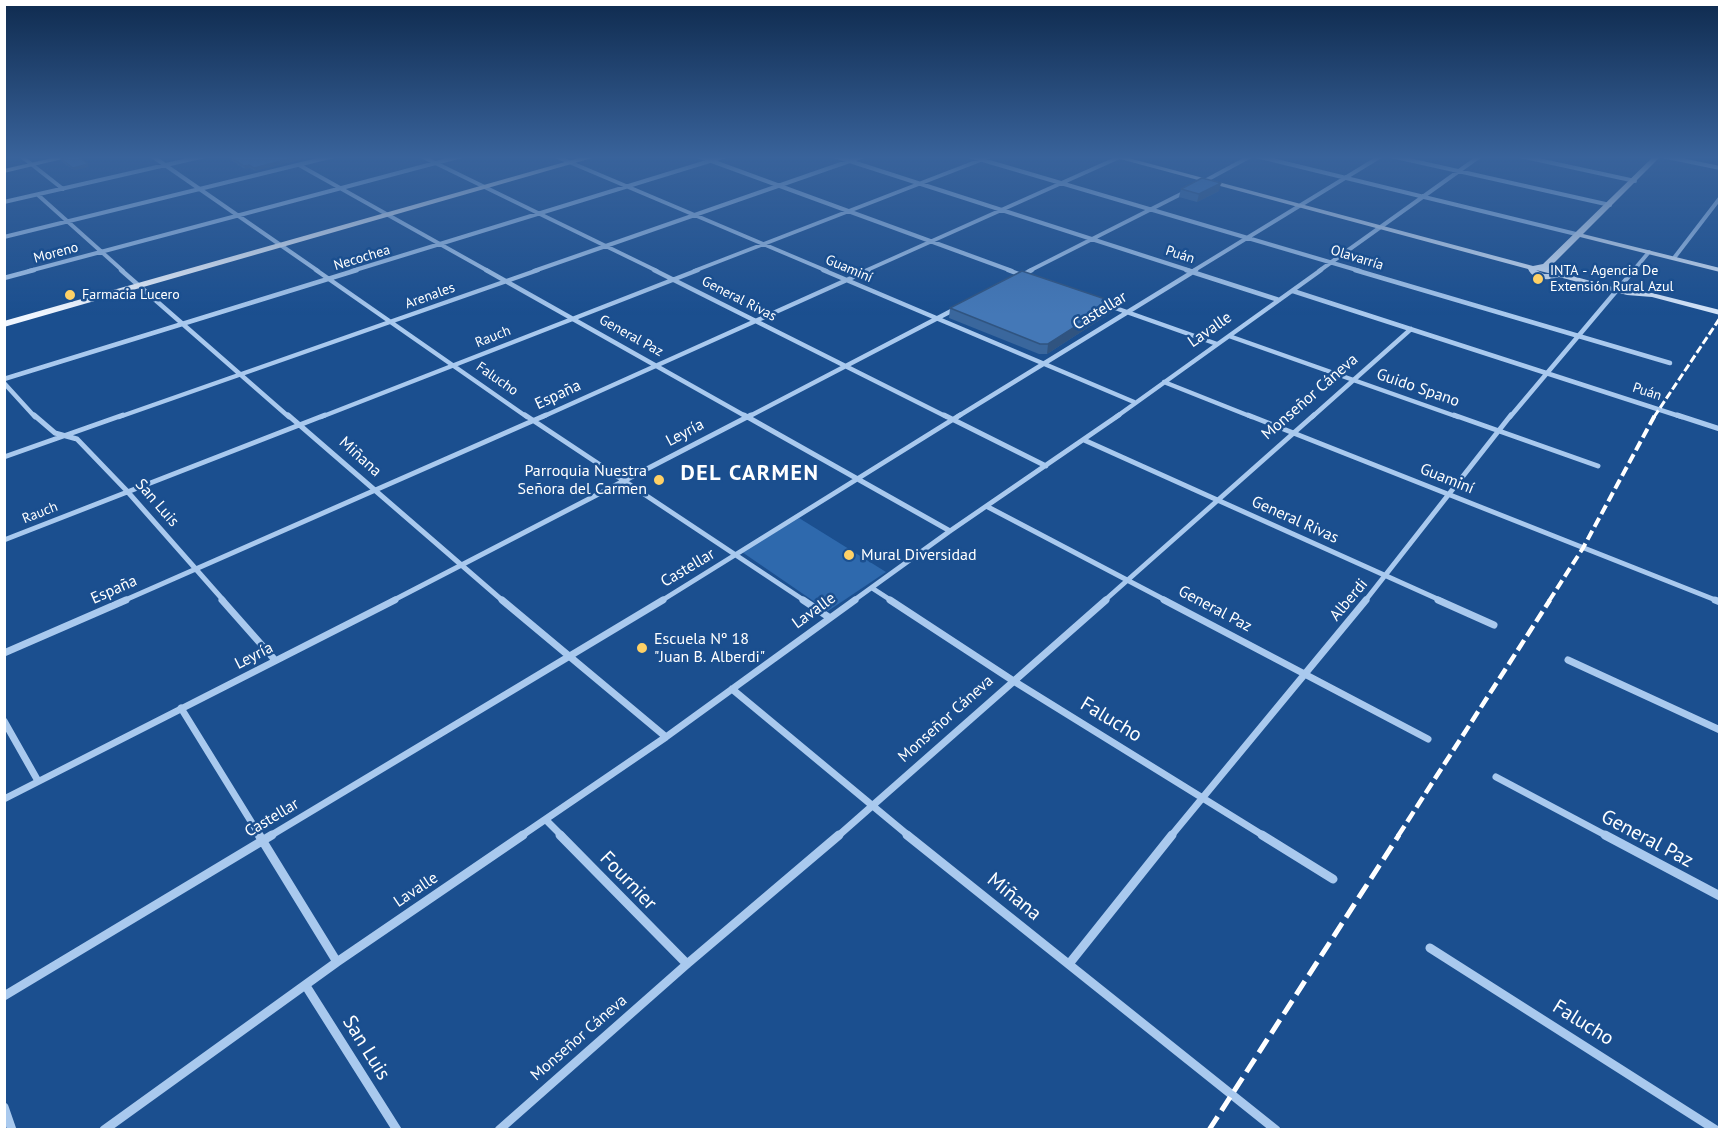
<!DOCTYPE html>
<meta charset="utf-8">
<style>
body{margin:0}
#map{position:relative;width:1724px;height:1134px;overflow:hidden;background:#1b4f8f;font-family:"PT Sans",sans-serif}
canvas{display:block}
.frame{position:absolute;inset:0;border:6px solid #fff;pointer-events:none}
</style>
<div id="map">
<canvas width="1724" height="1134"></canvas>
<div class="frame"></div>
</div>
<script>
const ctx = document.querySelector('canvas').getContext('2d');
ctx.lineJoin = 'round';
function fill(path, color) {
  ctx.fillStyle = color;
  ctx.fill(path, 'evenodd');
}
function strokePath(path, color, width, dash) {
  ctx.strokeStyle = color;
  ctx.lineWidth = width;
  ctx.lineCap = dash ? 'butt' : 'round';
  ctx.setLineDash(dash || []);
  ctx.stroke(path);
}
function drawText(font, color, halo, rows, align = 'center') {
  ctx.font = font + ' "PT Sans",sans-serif';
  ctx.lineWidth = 5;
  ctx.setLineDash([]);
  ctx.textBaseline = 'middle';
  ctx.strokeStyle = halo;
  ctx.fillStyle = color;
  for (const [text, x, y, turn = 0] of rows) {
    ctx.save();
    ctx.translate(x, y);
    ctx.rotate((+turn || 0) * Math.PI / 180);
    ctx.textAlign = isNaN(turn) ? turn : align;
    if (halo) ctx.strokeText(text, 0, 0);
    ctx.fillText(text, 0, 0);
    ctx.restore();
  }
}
fill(new Path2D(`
 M799 518 886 572 828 611 742 552Z`), '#2e69ad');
strokePath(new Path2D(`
 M21 156 63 189
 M152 156 318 271
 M421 156 657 271
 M555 156 827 271
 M698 156 1012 271
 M834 156 1191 271
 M969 156 1360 271
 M1256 156 1580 235
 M1391 156 1610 205
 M1520 156 1635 181
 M1662 156 1720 168
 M299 165 488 271
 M1201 183 1251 156
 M38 195 123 271
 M4 202 205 156
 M4 237 334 156
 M1674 258 1720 198
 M29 271 462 156
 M352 271 726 156
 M534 271 864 156
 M694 271 991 156
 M865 271 1122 156
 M1029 271 1187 191
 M1193 271 1381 156
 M1319 271 1480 156
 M1633 271 1649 252`), '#a9c9ee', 4);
strokePath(new Path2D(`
 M121 270 289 417
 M316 270 527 417
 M486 270 747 417
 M654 270 947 417
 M823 270 1134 402
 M1008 270 1024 276
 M1186 270 1279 300
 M1355 270 1670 363
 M1020 276 1032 270
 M4 278 34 270
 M1293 291 1682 417
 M1107 305 1217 344
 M1229 336 1458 417
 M4 379 357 270
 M1164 382 1252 417
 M4 383 35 417
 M119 417 538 270
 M321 417 698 270
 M542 417 869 270
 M748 417 957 308
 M957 417 1196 270
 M1116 417 1321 270
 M1312 417 1411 329
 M1510 417 1634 270`), '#a9c9ee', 4.5);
strokePath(new Path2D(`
 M34 415 55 433 77 439 127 491 224 601
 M288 415 503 601
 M525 415 805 601
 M744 415 950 531
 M944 415 1046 466
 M1248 415 1718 601
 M1454 415 1598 466
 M1677 415 1720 429
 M1084 440 1442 601
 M4 457 123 415
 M988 507 1167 601
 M4 540 325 415
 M872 588 892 601
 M123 601 546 415
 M392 601 751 415
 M661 601 960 415
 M853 601 950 531 1119 415
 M1104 601 1314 415
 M1365 601 1511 415`), '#a9c9ee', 5);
strokePath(new Path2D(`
 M222 600 275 660
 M502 600 666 737
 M803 600 830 618
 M890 600 1012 680 1264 836
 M1164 600 1428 739
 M1438 600 1494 625
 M1715 600 1720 602
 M4 653 126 600
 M1568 660 1720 730
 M732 689 909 836
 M181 708 260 836
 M4 721 38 781
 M1496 777 1607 836
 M4 799 395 600
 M546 820 562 836
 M270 836 663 600
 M521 836 666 737 855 600
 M838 836 1106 600
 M1171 836 1366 600`), '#a9c9ee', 7);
strokePath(new Path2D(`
 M259 835 337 962
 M560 835 687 964
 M907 835 1276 1130
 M1262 835 1333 879
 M1605 835 1720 896
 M1430 948 1716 1130
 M1069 964 1172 835
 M306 986 397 1130
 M4 996 272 835
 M4 1107 12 1130
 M104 1130 337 962 523 835
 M499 1130 687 964 839 835`), '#a9c9ee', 9);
fill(new Path2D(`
 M61 156H75L4 173V169Z
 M1109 156H1121L1533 266 1543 264 1654 156H1661L1583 234 1720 268V272L1580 237 1549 268 1558 272 1627 291 1652 293 1720 310V315L1652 297 1627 295 1559 277C1548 281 1533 280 1528 269ZM1536 270 1552 274H1544Z`), '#d6e6fa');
fill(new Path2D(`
 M586 156H599L4 327V321Z`), '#f0f6ff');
strokePath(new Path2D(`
 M1654 417 1720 318`), '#fff', 3, [8, 3]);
strokePath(new Path2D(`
 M1549 601 1583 548 1655 415`), '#fff', 4, [10, 4.5]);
strokePath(new Path2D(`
 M1398 836 1550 600`), '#fff', 4.5, [12, 5]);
strokePath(new Path2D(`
 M1209 1130 1399 835`), '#fff', 5, [16, 7]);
fill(new Path2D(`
 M236 156H315L255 171 250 168 245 169 232 161 231 158Z
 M61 159 89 167 74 170 62 162Z
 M1181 189 1219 191 1197 202 1179 197Z
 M950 308 1112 312 1047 354H1039L949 318Z`), '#3a679d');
fill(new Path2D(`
 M300 156H315L255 171 254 168Z
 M88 164 89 167 74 170 73 168Z
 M249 165 250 168 245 169 244 166Z
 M1221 183 1219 191 1197 202 1199 194Z
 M1114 302 1112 312 1047 354 1048 344Z`), '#305480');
const building = new Path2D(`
 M74 156H77L88 164 73 168 61 159Z
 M236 156H300L254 168 249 165 244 166 231 158Z
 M1202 178 1221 183 1199 194 1181 189Z
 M1022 271 1114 302 1048 344H1040L950 308Z`);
fill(building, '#4478b7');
strokePath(building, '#305480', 1.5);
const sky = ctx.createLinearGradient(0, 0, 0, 315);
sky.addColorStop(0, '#0f2b4f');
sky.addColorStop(0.5, '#39639b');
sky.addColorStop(1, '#39639b00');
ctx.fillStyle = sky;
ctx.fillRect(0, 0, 1724, 315);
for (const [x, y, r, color] of [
 [1538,279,6,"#ffd166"],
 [70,295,6,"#ffd166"],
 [659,480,6,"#ffd166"],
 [849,555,6,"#ffd166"],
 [642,648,6,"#ffd166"]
]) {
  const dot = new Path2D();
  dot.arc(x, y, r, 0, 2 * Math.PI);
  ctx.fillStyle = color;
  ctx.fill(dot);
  strokePath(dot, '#1b4f8f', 2);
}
drawText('14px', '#fff', '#1b4f8f', [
 ["Moreno",56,253,-15],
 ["Puán",1180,255,18],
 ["Necochea",362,258,-17],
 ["Olavarría",1357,258,17],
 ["Guaminí",849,269,23],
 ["Arenales",430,296,-20],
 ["General Rivas",739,299,27],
 ["General Paz",631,336,29],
 ["Rauch",493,337,-22],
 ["Falucho",497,379,35],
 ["Puán",1647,392,18],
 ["Rauch",40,513,-22]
]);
drawText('14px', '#fff', '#1b4f8f', [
 ["INTA - Agencia De",1550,271],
 ["Extensión Rural Azul",1550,287],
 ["Farmacia Lucero",82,295]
], 'left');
drawText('16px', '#fff', '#1b4f8f', [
 ["Castellar",1100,311,-31],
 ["Lavalle",1210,330,-35],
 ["Guido Spano",1418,388,19],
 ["España",558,395,-25],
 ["Monseñor Cáneva",1310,397,-41],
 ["Leyría",685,433,-28],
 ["Miñana",360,457,42],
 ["Guaminí",1447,479,22],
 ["San Luis",157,503,49],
 ["General Rivas",1295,520,24],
 ["Castellar",688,568,-31],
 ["España",114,590,-24],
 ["Alberdi",1349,600,-50],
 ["General Paz",1215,609,28],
 ["Lavalle",814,611,-36],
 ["Leyría",254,656,-27],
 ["Monseñor Cáneva",946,719,-42],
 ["Castellar",272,818,-31],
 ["Lavalle",416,890,-34],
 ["Monseñor Cáneva",579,1038,-41]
]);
drawText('16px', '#fff', '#1b4f8f', [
 ["Parroquia Nuestra",647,471,"right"],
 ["Señora del Carmen",647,489,"right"],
 ["Mural Diversidad",861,555],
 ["Escuela Nº 18",654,639],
 ["\"Juan B. Alberdi\"",654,657]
], 'left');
drawText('20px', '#fff', '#1b4f8f', [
 ["Falucho",1111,720,31],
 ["General Paz",1647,839,28],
 ["Fournier",628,881,46],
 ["Miñana",1014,897,39],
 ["Falucho",1583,1023,32],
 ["San Luis",366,1048,58]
]);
ctx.letterSpacing = '1.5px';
drawText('bold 22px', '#fff', '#1b4f8f', [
 ["DEL CARMEN",750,474]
]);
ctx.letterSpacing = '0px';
</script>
